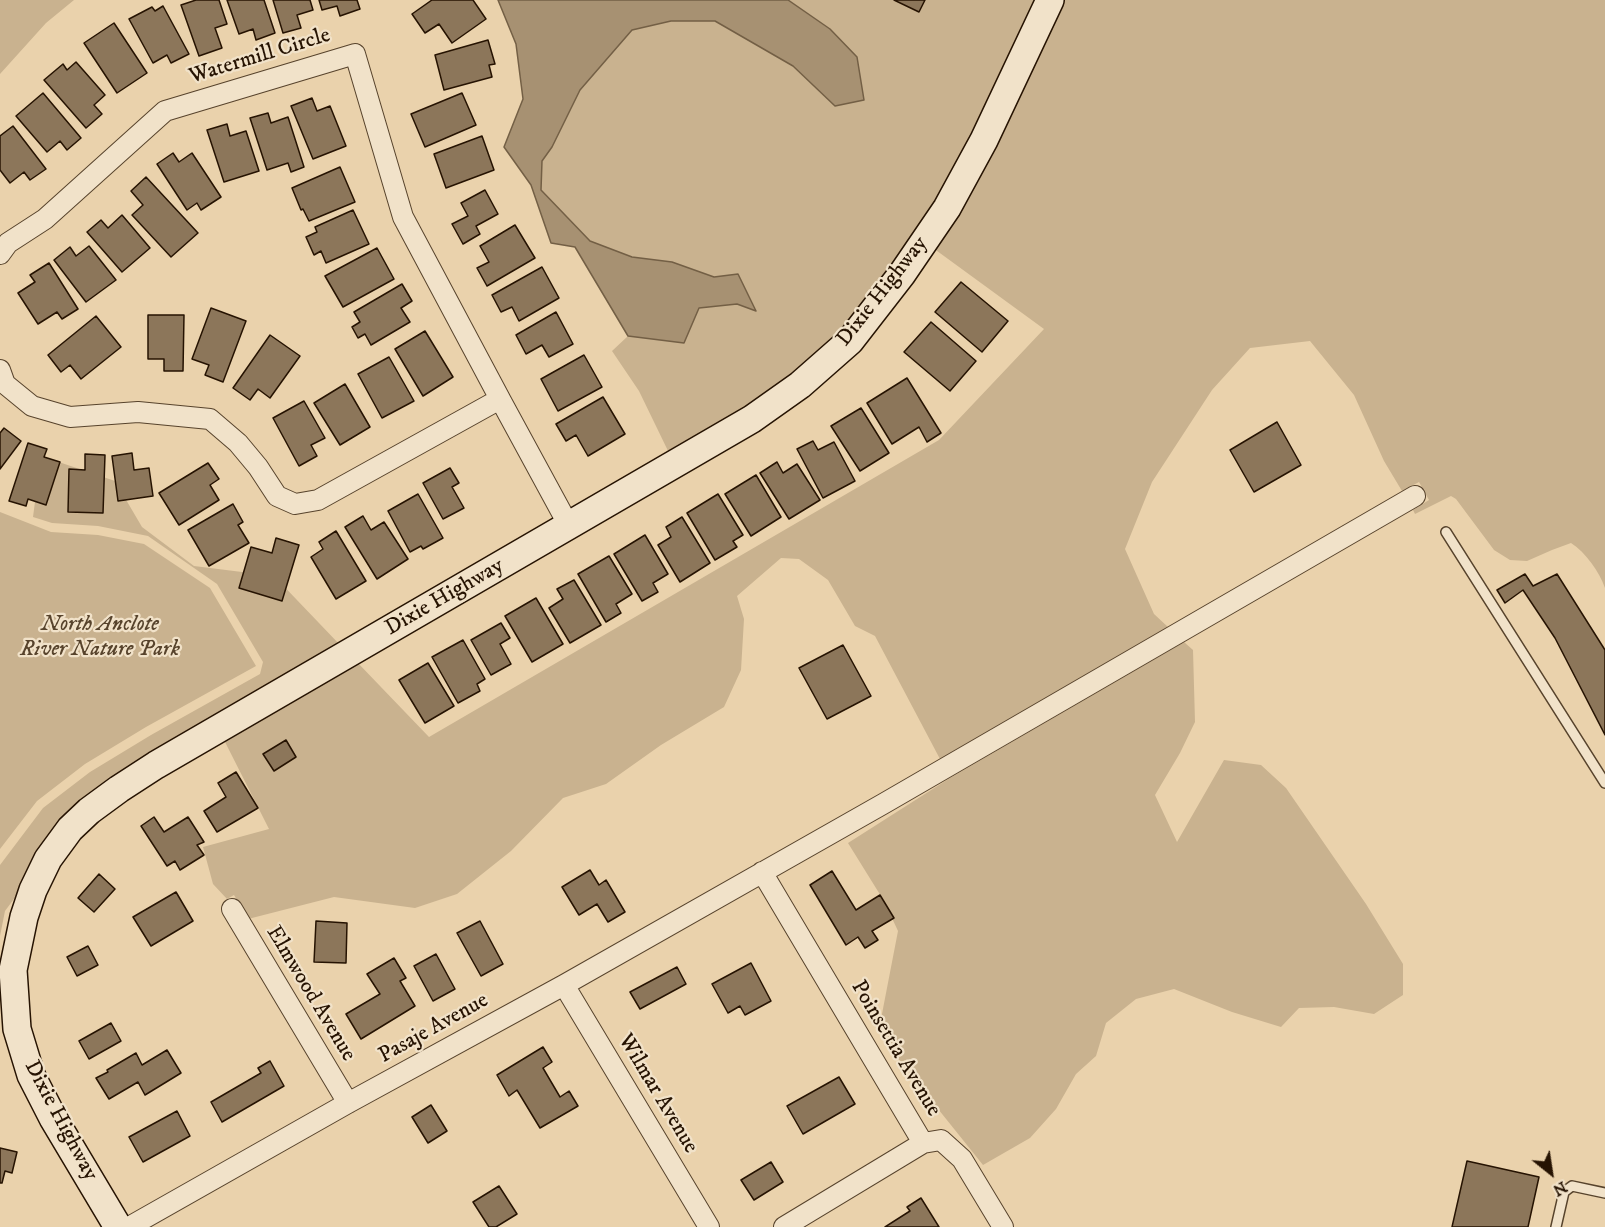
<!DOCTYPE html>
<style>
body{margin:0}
#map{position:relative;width:1605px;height:1227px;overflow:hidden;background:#ead2ac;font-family:"IM FELL DW Pica",serif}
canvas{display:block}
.north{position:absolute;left:1521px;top:1143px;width:60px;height:60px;-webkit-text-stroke:4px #f1e2c9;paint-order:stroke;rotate:150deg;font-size:16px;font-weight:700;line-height:24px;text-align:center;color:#261302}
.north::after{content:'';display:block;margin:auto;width:21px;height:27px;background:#261302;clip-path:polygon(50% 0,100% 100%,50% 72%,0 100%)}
</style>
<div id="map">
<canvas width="1605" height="1227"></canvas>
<div class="north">N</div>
</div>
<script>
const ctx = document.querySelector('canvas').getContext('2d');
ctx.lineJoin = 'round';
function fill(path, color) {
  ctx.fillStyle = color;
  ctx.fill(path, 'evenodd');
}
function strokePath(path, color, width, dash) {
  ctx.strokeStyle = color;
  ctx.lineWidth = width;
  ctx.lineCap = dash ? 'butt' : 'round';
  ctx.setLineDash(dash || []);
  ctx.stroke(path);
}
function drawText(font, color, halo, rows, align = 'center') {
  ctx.font = font + ' "IM FELL DW Pica",serif';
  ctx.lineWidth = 4.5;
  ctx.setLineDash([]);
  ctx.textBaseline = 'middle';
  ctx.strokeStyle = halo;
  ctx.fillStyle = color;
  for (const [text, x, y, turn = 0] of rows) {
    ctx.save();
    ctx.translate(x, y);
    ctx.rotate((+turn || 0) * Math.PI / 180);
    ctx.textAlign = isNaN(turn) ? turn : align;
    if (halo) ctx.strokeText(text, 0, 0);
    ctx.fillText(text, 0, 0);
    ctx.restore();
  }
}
fill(new Path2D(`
 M0 0H74L46 23 0 74Z
 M788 0H1038L938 202 894 267 839 335 791 378 747 410 670 455 639 391 612 351 628 336 684 343 699 308 737 304 756 310 738 274 714 277 672 262 632 257 590 241 541 190 542 161 552 147 580 90 632 30 671 21H715L793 66 835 106 830 29Z
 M1061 0H1605V588C1599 571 1586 553 1571 543L1552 550 1527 561 1510 560 1494 550 1456 499 1451 496 1415 514 1413 510 1429 500 1419 482 1402 491 1384 461 1354 395 1310 341 1250 348 1212 390 1152 482 1125 549 1154 614 1168 627 940 759 875 636 855 626 828 580 799 559 781 558 737 596 744 619 741 670 724 707 661 745 606 784 563 798 511 851 457 894 415 908 334 897 248 919 234 895 227 899 213 884 203 847 269 829 223 738 356 661 429 737 939 440 1044 329 933 248Z
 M41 456 115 481 142 527 194 566 274 576 341 646 143 760 25 884 5 911 0 936V865L43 808 90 772 151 735 260 674 263 662 217 584 148 536 98 526 52 523 33 517Z
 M0 512 51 532 98 535 144 544 210 588 256 666 146 727 85 764 37 801 0 849Z
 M1184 642 1193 650 1195 722 1180 753 1155 795 1177 842 1224 760 1261 765 1286 788 1366 904 1403 964V995L1374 1014 1334 1007 1299 1008 1281 1027 1232 1012 1174 989 1136 999 1106 1023 1096 1056 1076 1074 1056 1109 1030 1138 983 1165 898 1059 881 1019 898 931 884 901 848 843 950 778Z`), '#c9b28f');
const water = new Path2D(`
 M498 0H788L830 29 857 57 864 100 835 106 793 66 715 21H671L632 30 580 90 552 147 542 161 541 190 590 241 632 257 672 262 714 277 738 274 756 311 737 304 699 308 684 343 628 336 575 247 551 243 531 185 504 147 523 99 516 44Z`);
fill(water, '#a79172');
strokePath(water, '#735f45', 1.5);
const building = new Path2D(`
 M196 0H219L227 24 215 28 222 48 199 56 181 5Z
 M227 0H264L275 33 256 40 253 29 239 34Z
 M273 0H310L313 10 297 15 301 28 283 33Z
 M319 0H357L360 9 340 16 337 6 322 10Z
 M432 0H473L486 19 452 43 439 24 425 33 412 14Z
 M894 0H925L919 12Z
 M163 6 189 54 171 63 167 55 153 63 129 19 152 7 155 11Z
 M114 23 147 73 117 93 84 43Z
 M488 40 495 64 489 65 492 77 444 90 435 55Z
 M76 62 105 95 94 105 102 114 86 128 44 80 63 64 67 70Z
 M43 93 81 138 67 150 60 141 47 152 16 116Z
 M462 93 476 125 425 147 411 114Z
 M312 98 317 111 330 106 346 146 313 159 291 106Z
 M268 113 271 123 288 117 304 167 291 172 288 163 267 170 250 118Z
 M227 124 230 136 246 131 259 171 224 182 207 130Z
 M13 126 46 169 30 180 24 172 10 183 0 170V136Z
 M482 136 494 170 446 188 434 154Z
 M173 153 179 162 192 153 221 197 201 210 197 203 187 210 157 164Z
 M340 167 355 202 309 221 303 209 301 210 292 188Z
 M146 177 198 233 171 257 132 215 143 205 131 191Z
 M485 190 498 214 476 226 480 234 463 244 452 224 468 216 461 203Z
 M353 210 369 244 326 263 321 251 314 255 306 237 317 232 315 227Z
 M122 215 150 248 122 272 87 232 101 220 108 228Z
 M515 225 535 258 487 286 477 268 489 262 480 246Z
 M89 246 116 280 86 302 54 260 70 247 76 256Z
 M377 248 394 279 343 307 325 276Z
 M49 263 78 309 62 319 57 312 38 324 18 293 35 282 30 275Z
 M542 267 559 298 519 321 512 307 501 312 492 295Z
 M961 282 1008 321 982 352 935 312Z
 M402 284 412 301 401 308 410 322 371 345 365 334 358 338 352 327 360 322 354 312Z
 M211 308 246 321 223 382 205 375 209 365 192 359Z
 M556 312 573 344 549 357 542 345 526 354 516 335Z
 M148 315H184L183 371H164V359H148Z
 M96 316 121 347 81 379 70 365 61 372 48 355Z
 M931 322 976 361 950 391 904 352Z
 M425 331 453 377 423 396 395 349Z
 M270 335 300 356 270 398 258 389 250 400 233 388Z
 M584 355 602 387 558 411 541 379Z
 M389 357 414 401 382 418 358 374Z
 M907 378 941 433 927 442 919 427 892 444 867 403Z
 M345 384 370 427 340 445 314 403Z
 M603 397 625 434 588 456 576 435 566 441 556 424Z
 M304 401 325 438 311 445 317 456 299 466 273 418Z
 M861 408 889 453 860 471 831 426Z
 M1277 422 1301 465 1254 492 1230 450Z
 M4 428 21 441 0 469V433Z
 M813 441 818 450 834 442 855 481 823 498 797 449Z
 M28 443 47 449 44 457 60 462 46 505 28 499 26 506 9 501Z
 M132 453 134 470 149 468 153 496 118 501 112 456Z
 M85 454 105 455 103 513 68 512 69 469 85 470Z
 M777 462 783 473 797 464 820 500 789 519 760 473Z
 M208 463 219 479 210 485 219 500 179 525 159 493Z
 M450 468 459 483 452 487 464 508 443 519 423 483Z
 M756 475 781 517 751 536 725 494Z
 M418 494 443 538 423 549 421 546 410 552 388 511Z
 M718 494 743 535 733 541 737 547 715 560 687 513Z
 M233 504 243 522 238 525 249 543 209 566 188 530Z
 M363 516 371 530 384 522 408 559 377 579 345 527Z
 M682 517 710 563 680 582 658 545 671 537 666 527Z
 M336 531 366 581 336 599 311 557 323 549 319 542Z
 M645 535 668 574 653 583 658 592 642 601 614 554Z
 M276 538 299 545 282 601 239 588 251 547 272 553Z
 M609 556 632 594 616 604 621 613 606 622 578 574Z
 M1525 574 1533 586 1557 574 1605 650V735L1555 638 1523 590 1505 603 1497 590Z
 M574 580 601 625 570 643 549 608 563 599 557 589Z
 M536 598 563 644 532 662 505 616Z
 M501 623 510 638 500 644 511 664 491 675 471 640Z
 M463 640 485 679 477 684 480 691 458 703 432 657Z
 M843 645 871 696 827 719 799 668Z
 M428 663 454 706 425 723 399 680Z
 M286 740 296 757 274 771 263 754Z
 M236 772 258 808 217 832 204 811 226 797 218 783Z
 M154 817 164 832 188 817 204 842 197 845 204 855 180 870 175 861 167 866 141 826Z
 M590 870 599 885 606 880 625 912 608 922 597 904 579 915 562 887Z
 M832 871 856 910 880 895 894 918 872 931 878 940 865 948 858 937 846 945 810 885Z
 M99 874 115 889 94 912 78 898Z
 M176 892 193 921 151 946 133 917Z
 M316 921 347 923 346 963 314 962Z
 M480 921 503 964 481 976 457 933Z
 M88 946 98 965 77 976 67 957Z
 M436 954 455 989 433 1001 414 966Z
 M394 958 406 978 400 981 415 1006 361 1039 346 1014 380 994 367 974Z
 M751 963 771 1001 745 1015 740 1006 728 1013 712 984Z
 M677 967 686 984 640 1009 630 992Z
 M111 1023 121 1041 89 1059 79 1041Z
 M543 1047 552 1062 543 1068 560 1097 569 1091 578 1106 540 1128 517 1090 509 1096 497 1075Z
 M167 1050 181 1073 145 1095 138 1082 109 1099 96 1078 108 1072 107 1070 136 1053 142 1065Z
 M270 1061 284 1086 222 1122 211 1102 261 1073 258 1068Z
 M839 1077 855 1104 803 1134 787 1106Z
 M431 1105 447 1131 428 1143 412 1117Z
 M177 1111 190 1136 143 1162 129 1137Z
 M0 1148 17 1152 12 1173 5 1171 2 1183H0Z
 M1467 1161 1539 1177 1528 1227H1452Z
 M771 1162 783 1182 754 1200 741 1180Z
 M499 1186 517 1214 496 1227H489L473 1202Z
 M921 1198 939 1227H885L910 1211 907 1207Z`);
fill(building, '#8c765a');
strokePath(building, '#261302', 1.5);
const lane = new Path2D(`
 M1446 532 1605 783
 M1556 1227 1564 1192 1572 1186 1605 1193`);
const street = new Path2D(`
 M0 254 8 243 45 219 165 111 355 54 403 217 500 399 318 500 295 504 277 496 258 467 238 443 210 419 138 412 70 417 32 406 5 384 0 370
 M500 399 569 526
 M762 872 923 1143 941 1140 962 1159 1003 1227
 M232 909 348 1103
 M564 985 709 1227
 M129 1227 348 1103 564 985 883 804 1415 496
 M784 1227 923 1143`);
const secondary = new Path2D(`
 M118 1227 53 1118 31 1075 17 1029 13 970 24 917 33 890 48 859 70 829 89 811 119 789 156 765 752 419 800 385 850 341 902 274 947 208 984 140 1050 0`);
strokePath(lane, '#57432c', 12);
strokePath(street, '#57432c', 22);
strokePath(secondary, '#261302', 30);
strokePath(lane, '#f1e2c9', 9);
strokePath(street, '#f1e2c9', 20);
strokePath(secondary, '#f1e2c9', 27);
drawText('22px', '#261302', '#f1e2c9', [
 ["Watermill Circle",260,57,-17],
 ["Dixie Highway",883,292,-52],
 ["Dixie Highway",445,598,-30],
 ["Elmwood Avenue",310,994,59],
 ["Pasaje Avenue",434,1029,-29],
 ["Poinsettia Avenue",895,1049,59],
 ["Wilmar Avenue",657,1094,59],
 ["Dixie Highway",60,1121,62]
]);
drawText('italic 22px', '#57432c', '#f1e2c9', [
 ["North Anclote",100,625],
 ["River Nature Park",100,650]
]);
</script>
